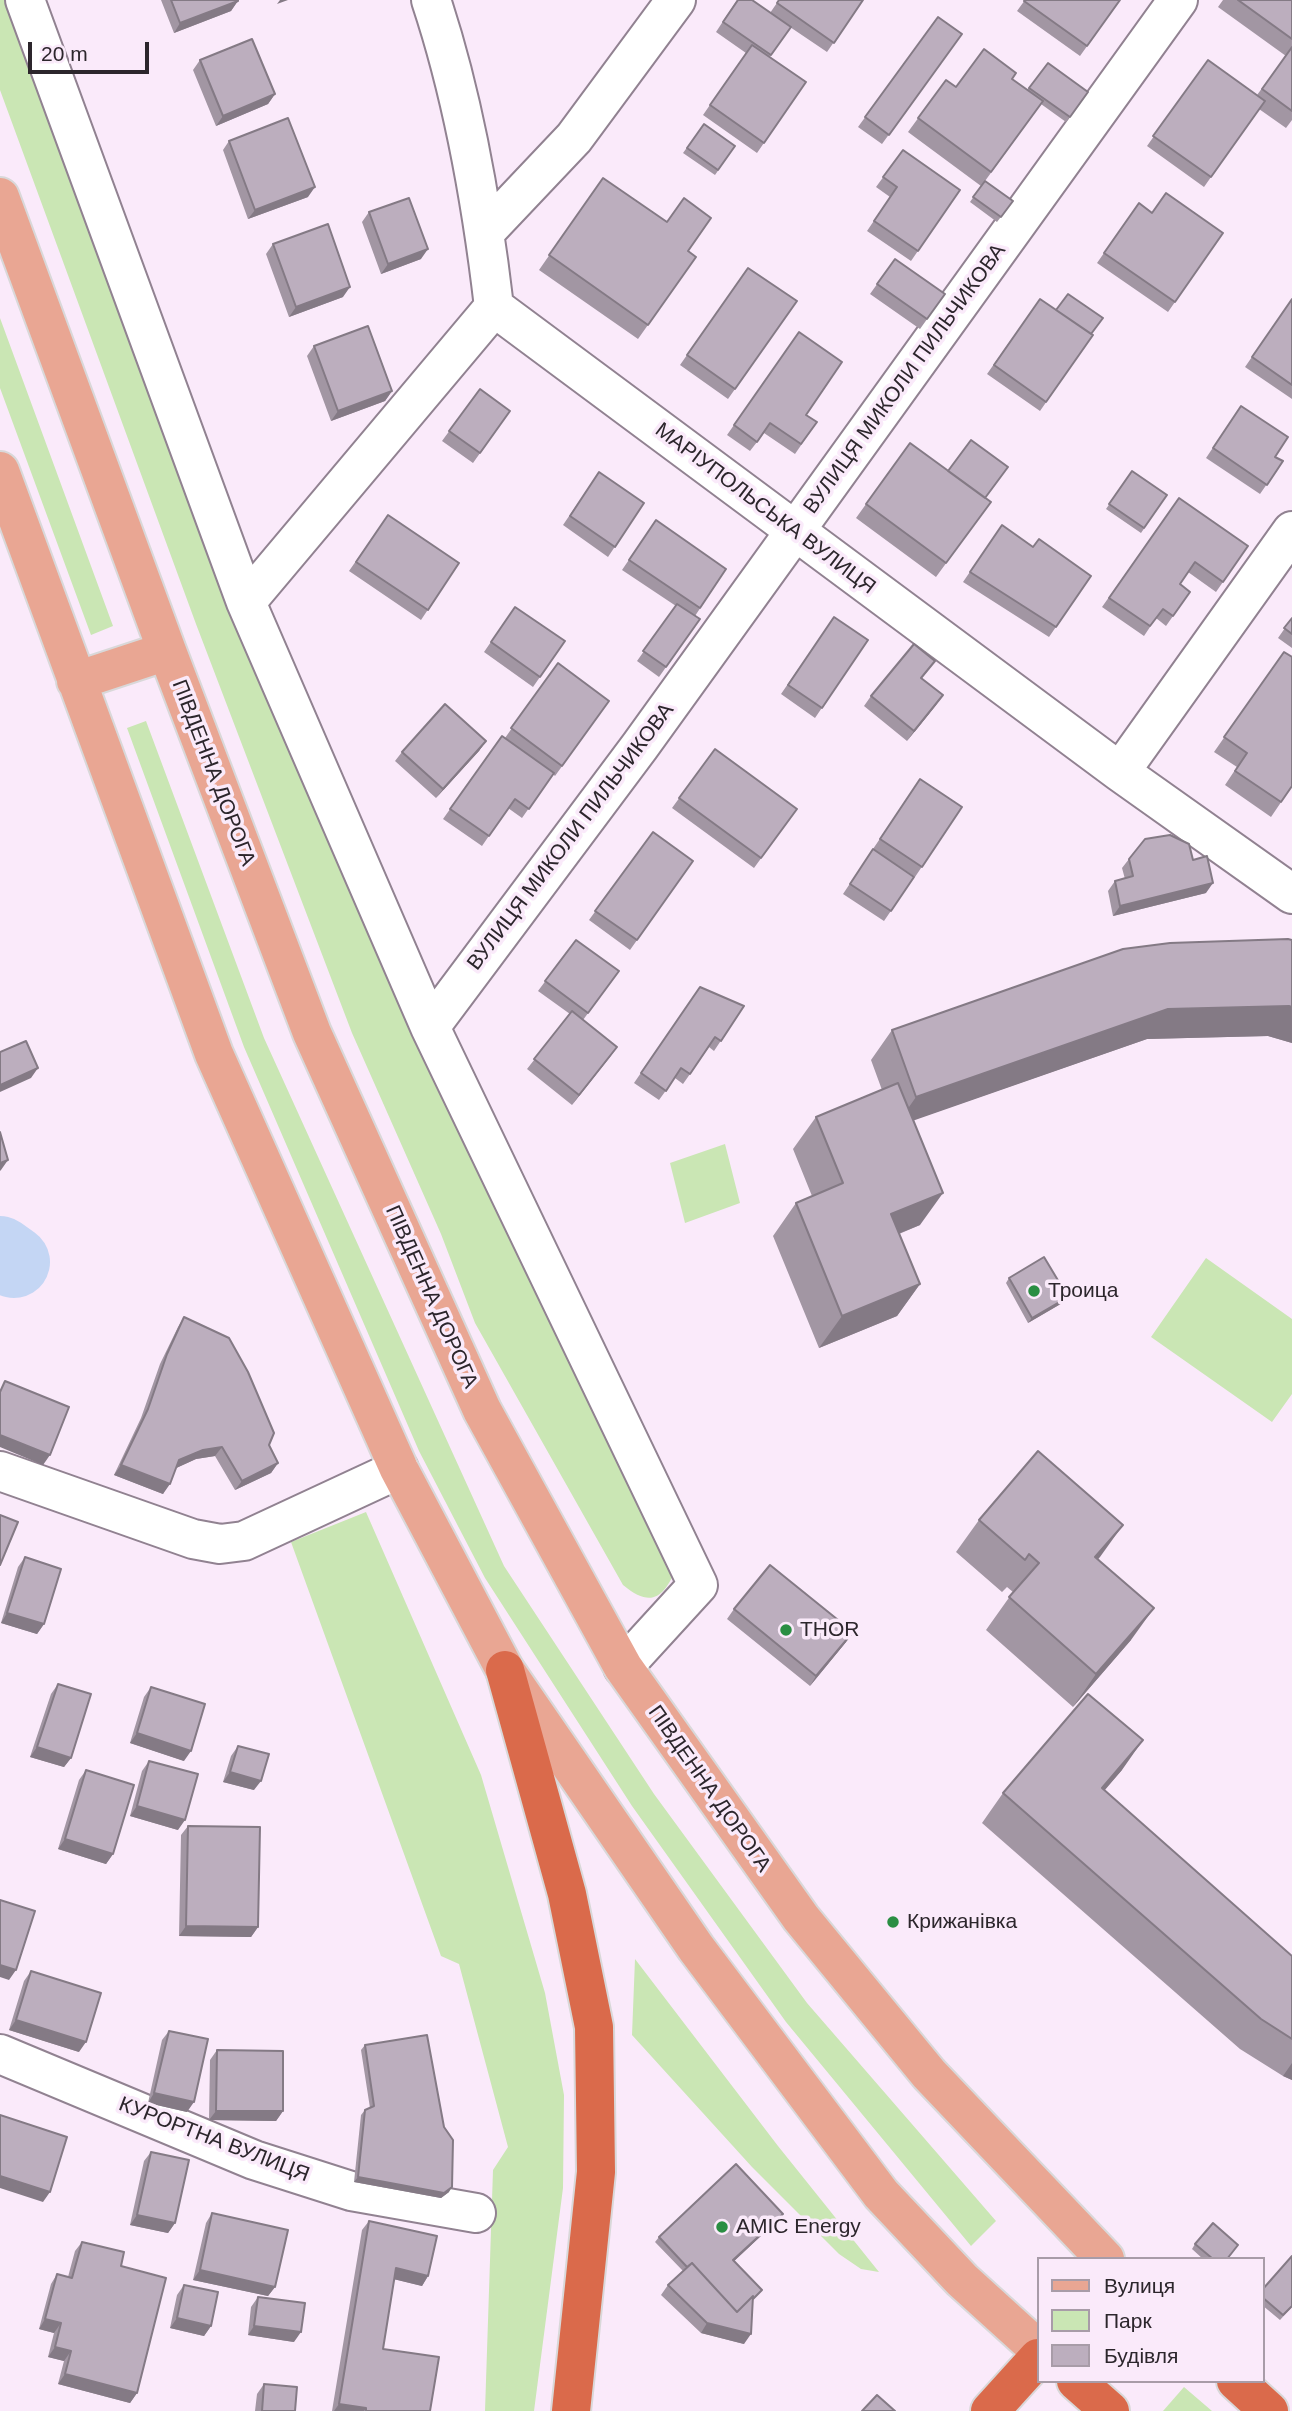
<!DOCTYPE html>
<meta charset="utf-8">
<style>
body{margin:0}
#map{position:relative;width:1292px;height:2411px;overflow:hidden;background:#faeafa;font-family:Arial,sans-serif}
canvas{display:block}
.legend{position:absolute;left:1037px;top:2257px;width:228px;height:126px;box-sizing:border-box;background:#faeafa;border:2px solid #a89ca8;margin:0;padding:9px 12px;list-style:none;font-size:21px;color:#2c262c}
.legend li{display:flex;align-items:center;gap:14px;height:35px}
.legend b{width:35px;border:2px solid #a89ca8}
.scale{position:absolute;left:28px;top:42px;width:121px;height:32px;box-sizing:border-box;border:4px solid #2c262c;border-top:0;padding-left:9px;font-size:21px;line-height:24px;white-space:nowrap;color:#2c262c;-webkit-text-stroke:5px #faeafa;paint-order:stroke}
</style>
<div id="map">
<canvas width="1292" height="2411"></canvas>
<ul class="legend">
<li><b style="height:9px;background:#e9a693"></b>Вулиця</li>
<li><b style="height:19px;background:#cae6b4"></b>Парк</li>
<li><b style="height:19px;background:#bcaebe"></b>Будівля</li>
</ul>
<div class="scale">20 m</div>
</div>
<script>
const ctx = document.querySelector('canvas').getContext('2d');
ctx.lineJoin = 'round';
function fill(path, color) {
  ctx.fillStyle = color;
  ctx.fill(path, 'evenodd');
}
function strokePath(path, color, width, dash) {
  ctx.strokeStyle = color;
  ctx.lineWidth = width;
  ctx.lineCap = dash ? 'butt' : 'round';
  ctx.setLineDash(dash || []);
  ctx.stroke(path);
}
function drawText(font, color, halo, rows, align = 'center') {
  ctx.font = font + ' Arial,sans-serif';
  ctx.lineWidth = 7;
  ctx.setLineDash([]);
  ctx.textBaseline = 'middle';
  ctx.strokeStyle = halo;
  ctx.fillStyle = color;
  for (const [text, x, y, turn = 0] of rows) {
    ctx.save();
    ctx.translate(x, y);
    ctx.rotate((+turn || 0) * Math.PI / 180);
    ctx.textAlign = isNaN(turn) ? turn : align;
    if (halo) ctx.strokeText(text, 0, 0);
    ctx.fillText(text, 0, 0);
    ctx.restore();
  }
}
fill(new Path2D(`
 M0 0H11L677 1567C664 1597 652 1609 623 1585L475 1323 441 1234 352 1033 196 624 0 90Z
 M0 318 113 626 91 635 0 388Z
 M146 721 264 1038 504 1566 654 1794 807 2003 996 2221 971 2246 786 2022 632 1806 485 1578 419 1451 244 1047 127 728Z
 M725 1144 740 1203 685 1223 670 1163Z
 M1206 1258 1292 1319V1394L1272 1422 1151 1337Z
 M366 1512 481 1775 545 1993 564 2095 563 2188 534 2411H485L493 2170 508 2147 459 1964 441 1956 291 1542Z
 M635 1959 778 2146 879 2272 861 2269 839 2254 752 2167 632 2035Z
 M1184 2387 1212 2411H1163Z`), '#cae6b4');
strokePath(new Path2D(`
 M0 1252 14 1262`), '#c4d6f4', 72);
const minor = new Path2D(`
 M25 0 246 602 430 1027 698 1585 623 1667
 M431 0C464 99 482 204 494 307L1120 772 1292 894
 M485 232 574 138 676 0
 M246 602 494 307
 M1120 772 1292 531
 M430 1027 640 746 1178 0
 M0 1471 193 1539 220 1544 244 1541 399 1469
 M0 2054 254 2160 351 2191 476 2213`);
const major = new Path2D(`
 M0 197 167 651 312 1033 482 1410 623 1667 801 1918 929 2074 1105 2259
 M0 471 214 1054 399 1469 505 1670 696 1948 881 2194 962 2280 1038 2349
 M76 681 167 651`);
const highway = new Path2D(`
 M505 1670 567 1894 594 2027 596 2172 571 2411
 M1076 2381 1110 2411
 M1236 2381 1269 2411
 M990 2411 1038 2358`);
strokePath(minor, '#918291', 42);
strokePath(major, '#d9d8d9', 42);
strokePath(highway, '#d9d8d9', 42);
strokePath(minor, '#fff', 38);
strokePath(major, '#e9a693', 38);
strokePath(highway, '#da6a4b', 38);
fill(new Path2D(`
 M161 0H238L231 11 174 33Z
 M737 0 770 13 779 0H863L827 52 790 27 770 57 806 82 757 153 703 115 746 53 716 32Z
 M1025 0H1120L1080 56 1017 11Z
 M1223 0H1292V120L1286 128 1259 109 1204 187 1147 146 1208 60 1257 95 1286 56 1218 7Z
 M938 17 962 34 882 144 858 127Z
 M200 60 275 94 268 104 216 126 193 70Z
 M1048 63 1088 92 1066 122 1041 104 985 181 1013 201 997 222 970 202 981 186 908 132 946 80 956 87 1012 79 1027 90Z
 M704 124 735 146 715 175 683 153Z
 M229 141 308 197 248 219 223 150Z
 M903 150 960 190 911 261 867 231 890 197 876 187Z
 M603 178 696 257 638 339 539 270Z
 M1139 203 1152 212 1223 233 1168 312 1097 263Z
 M369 212 421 259 381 274 362 222Z
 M273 244 343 297 289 317 266 254Z
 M895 259 945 294 920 329 870 294Z
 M748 268 797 301 728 399 680 365Z
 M1040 299 1093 335 1040 411 987 374Z
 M1292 299V399L1245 367Z
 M799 332 806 415 817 422 795 454 764 433 750 451 727 435Z
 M314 346 392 391 385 401 331 421 307 356Z
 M480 389 510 411 473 463 442 441Z
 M1241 406 1275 457 1283 461 1260 494 1206 458Z
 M910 443 991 502 936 577 856 518Z
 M1132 471 1167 495 1141 533 1106 509Z
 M599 472 644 503 608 557 563 525Z
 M1179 498 1248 546 1216 592 1188 572 1180 584 1190 592 1166 626 1156 618 1144 636 1102 607Z
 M388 515 459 563 421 620 349 571Z
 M656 520 726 569 695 616 700 619 659 677 637 661 676 606 622 570Z
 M1002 525 1033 547 1091 576 1049 637 963 582Z
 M515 607 565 641 533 687 484 652Z
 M834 617 868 640 815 718 781 694Z
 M1292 618V648L1278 638Z
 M1284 652 1292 786 1271 817 1225 785 1237 767 1214 752Z
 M935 661 922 678 936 705 907 741 864 706 871 696Z
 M558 663 609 701 555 776 553 774 522 818 508 808 482 846 443 819 502 736 505 738Z
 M486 741 479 751 436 798 395 761 402 752Z
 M715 749 797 809 754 868 672 808Z
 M920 779 962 807 915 877 873 849Z
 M653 832 693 861 630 950 589 920Z
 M873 849 914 877 884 921 843 894Z
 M1129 859 1193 860 1206 893 1113 916 1108 891 1115 881 1125 879 1122 868Z
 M576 940 619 971 583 1020 617 1047 572 1105 527 1069 570 1014 538 991Z
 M1292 940V1043L1268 1036 1147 1039 913 1120 920 1225 899 1234 920 1284 897 1316 819 1348 773 1236 796 1203 812 1196 793 1149 816 1117 882 1090 871 1060 892 1030Z
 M700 987 744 1006 714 1051 709 1047 683 1084 675 1078 659 1100 634 1083Z
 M1009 1278 1068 1297 1064 1302 1028 1323 1006 1283Z
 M184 1317 269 1445 278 1463 271 1473 235 1490 215 1456 196 1459 176 1468 163 1494 114 1475 141 1418 160 1364 178 1327Z
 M979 1520 1099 1559 1131 1640 1073 1707 986 1630 1013 1592 1007 1587 1002 1592 956 1552Z
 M25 1557 44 1624 37 1634 1 1623 18 1567Z
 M734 1609 846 1642 810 1686 727 1619Z
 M58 1684 71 1758 64 1767 30 1757 51 1694Z
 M151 1687 184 1761 130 1743 144 1697Z
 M238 1746 254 1790 223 1782 231 1756Z
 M149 1761 178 1830 130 1816 142 1771Z
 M86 1770 113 1854 106 1864 58 1849 79 1780Z
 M1122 1770 1104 1790 1292 1956V2080L1283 2076 1240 2049 982 1823 1003 1793Z
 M188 1826 258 1927 251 1937 179 1936 181 1835Z
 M31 1971 79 2052 9 2030 24 1981Z
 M169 2031 187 2112 148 2103 162 2040Z
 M365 2045 449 2192 441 2198 354 2182 361 2115 365 2110 370 2108 361 2050Z
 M217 2050 283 2111 276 2121 209 2120 210 2060Z
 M151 2152 175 2223 168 2233 130 2225 144 2161Z
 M212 2213 275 2287 268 2296 193 2280 206 2223Z
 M779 2219 734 2261 762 2290 753 2300 744 2344 701 2333 661 2295 668 2285 683 2271 655 2242 659 2237Z
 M369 2221 428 2276 422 2286 394 2279 383 2349 430 2411H332L362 2230Z
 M82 2242 121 2266 137 2393 130 2403 58 2384 64 2361 48 2357 54 2333 39 2329 51 2284 57 2274 68 2277 75 2251Z
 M1195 2244 1228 2259H1203L1192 2249Z
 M1292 2256V2307L1280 2320 1262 2305V2290Z
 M184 2285 211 2326 204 2336 170 2328 177 2295Z
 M258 2297 294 2342 248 2335 251 2307Z
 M264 2384 295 2411H255L257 2394Z`), '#a296a3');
fill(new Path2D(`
 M280 0H288L277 4Z
 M238 1 231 11 174 33 180 23Z
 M275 94 268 104 216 126 223 116Z
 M315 187 308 197 248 219 255 210Z
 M428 249 421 259 381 274 388 264Z
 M350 287 343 297 289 317 296 307Z
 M392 391 385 401 331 421 338 411Z
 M943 695 936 705 907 741 914 731Z
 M486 741 479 751 436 798 443 789Z
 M1213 883 1206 893 1113 916 1120 906Z
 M1289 1006 1292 1007V1043L1268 1036 1147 1039 895 1127 916 1097 1168 1009Z
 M617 1047 610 1057 572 1105 579 1095Z
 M38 1068 31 1078 0 1092V1085Z
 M8 1160 1 1170 0 1171V1163Z
 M943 1193 920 1225 868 1246 891 1214Z
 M920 1284 897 1316 819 1348 842 1316Z
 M1068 1297 1064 1302 1028 1323 1032 1318Z
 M0 1435 50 1455 43 1465 0 1447Z
 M222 1447 215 1456 196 1459 172 1470 179 1460 203 1450Z
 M278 1463 271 1473 235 1490 242 1481Z
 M121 1465 170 1484 163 1494 114 1475Z
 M1123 1525 1100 1557 1072 1589 1095 1557Z
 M1154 1608 1131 1640 1073 1707 1096 1674Z
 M7 1613 44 1624 37 1634 1 1623Z
 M853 1632 846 1642 810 1686 816 1676Z
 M137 1733 191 1751 184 1761 130 1743Z
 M1143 1740 1122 1770 1081 1818 1102 1788Z
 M37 1747 71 1758 64 1767 30 1757Z
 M230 1772 261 1781 254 1790 223 1782Z
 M137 1806 185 1820 178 1830 130 1816Z
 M65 1839 113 1854 106 1864 58 1849Z
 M186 1926 258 1927 251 1937 179 1936Z
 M0 1965 16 1970 9 1980 0 1977Z
 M16 2020 86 2042 79 2052 9 2030Z
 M1292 2063V2080L1283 2076Z
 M154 2093 194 2102 187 2112 148 2103Z
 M216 2111H283L276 2121 209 2120Z
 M0 2176 50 2192 43 2202 0 2188Z
 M358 2177 452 2187 449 2192 441 2198 354 2182Z
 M783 2214 779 2219 730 2265 733 2260Z
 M137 2215 175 2223 168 2233 130 2225Z
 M396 2268 428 2276 422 2286 389 2278Z
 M200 2270 275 2287 268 2296 193 2280Z
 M177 2318 211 2326 204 2336 170 2328Z
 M45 2319 61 2323 54 2333 39 2329Z
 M707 2323 751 2334 744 2344 701 2333Z
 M254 2326 301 2332 294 2342 248 2335Z
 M55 2347 71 2351 64 2361 48 2357Z
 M65 2374 137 2393 130 2403 58 2384Z
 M339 2404 366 2408 364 2411H334Z`), '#847a85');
const building = new Path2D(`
 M171 0H238V1L180 23Z
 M738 0H752L791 27 771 55 723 22Z
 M779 0H863L834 43 777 3Z
 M1025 0H1120L1087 46 1024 1Z
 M1238 0H1292V39Z
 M938 17 962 34 889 135 865 117Z
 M252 39 275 94 223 116 200 60Z
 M752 45 806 82 764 143 710 105Z
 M1292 47V111L1262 89Z
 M984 49 1016 73 1012 79 1043 101 991 172 918 118 946 80 956 87Z
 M1208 60 1265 101 1211 177 1153 136Z
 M1048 63 1088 92 1070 117 1029 88Z
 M288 118 315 187 255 210 229 141Z
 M704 124 735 146 718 170 687 148Z
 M903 150 960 190 918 251 874 221 897 187 883 177Z
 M603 178 667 222 684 198 711 218 688 251 696 257 648 325 549 255Z
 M985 181 1013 201 1001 217 973 197Z
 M1166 193 1223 233 1175 302 1104 253 1139 203 1152 213Z
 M409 198 428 249 388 264 369 212Z
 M328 224 350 287 296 307 273 244Z
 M895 259 945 294 927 319 877 284Z
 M748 268 797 301 735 389 687 355Z
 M1068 294 1103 318 1091 334 1056 310Z
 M1040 299 1093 335 1046 402 994 365Z
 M1292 299V385L1252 357Z
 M368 326 392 391 338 411 314 346Z
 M799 332 842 362 806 415 817 422 801 444 770 423 757 442 734 425Z
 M480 389 510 411 480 453 449 431Z
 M1241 406 1288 437 1275 457 1283 461 1267 485 1213 448Z
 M971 440 1008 467 985 498 948 471Z
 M910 443 991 502 946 563 866 504Z
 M1132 471 1167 495 1144 528 1109 504Z
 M599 472 644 503 615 547 570 516Z
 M1179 498 1248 546 1223 582 1195 562 1180 584 1190 592 1173 616 1163 609 1150 626 1109 598Z
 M388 515 459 563 428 610 356 562Z
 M656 520 726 569 700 608 629 560Z
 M1002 525 1033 547 1039 539 1091 576 1056 627 970 572Z
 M677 604 700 619 666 667 643 651Z
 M515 607 565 641 540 677 491 642Z
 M834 617 868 640 822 708 788 685Z
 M1292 618V634L1284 628Z
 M914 644 935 661 921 678 943 695 914 731 871 696Z
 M1284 652 1292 657V786L1281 802 1235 771 1247 753 1224 737Z
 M558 663 609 701 562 766 511 728Z
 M445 704 486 741 443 789 402 752Z
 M502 736 554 773 529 809 515 799 489 836 450 809Z
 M715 749 797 809 761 858 679 798Z
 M920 779 962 807 922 867 880 839Z
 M653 832 693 861 637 940 595 911Z
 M1170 835 1189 844 1193 860 1207 856 1213 883 1120 906 1115 881 1133 876 1129 859 1145 839Z
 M873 849 914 877 891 911 850 884Z
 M1288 939 1292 940V1007L1289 1006 1168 1009 916 1097 892 1030 1123 949 1170 943Z
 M576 940 619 971 588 1013 545 981Z
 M700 987 744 1006 721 1041 715 1037 690 1074 681 1068 666 1091 641 1073Z
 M572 1011 617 1047 579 1095 534 1059Z
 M26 1041 38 1068 0 1085V1052Z
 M898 1083 943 1193 891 1214 920 1284 842 1316 796 1203 843 1183 816 1117Z
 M0 1132 8 1160 0 1163Z
 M1044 1257 1068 1297 1032 1318 1009 1278Z
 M184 1317 229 1338 248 1372 274 1433 269 1445 278 1463 242 1481 222 1447 203 1450 179 1460 170 1484 121 1465 148 1409 167 1354Z
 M5 1381 69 1407 50 1455 0 1435V1392Z
 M1038 1451 1123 1525 1095 1557 1154 1608 1096 1674 1009 1597 1039 1563 1029 1554 1025 1560 979 1520Z
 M0 1515 18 1522 0 1565Z
 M25 1557 61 1569 44 1624 7 1613Z
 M770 1565 853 1632 816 1676 734 1609Z
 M58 1684 91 1694 71 1758 37 1747Z
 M151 1687 205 1704 191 1751 137 1733Z
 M1088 1694 1143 1740 1102 1788 1292 1956V2039L1261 2019 1003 1793Z
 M238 1746 269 1754 261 1781 230 1772Z
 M149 1761 198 1774 185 1820 137 1806Z
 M86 1770 134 1785 113 1854 65 1839Z
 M188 1826 260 1827 258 1927 186 1926Z
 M0 1900 35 1911 16 1970 0 1965Z
 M31 1971 101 1993 86 2042 16 2020Z
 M169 2031 208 2039 194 2102 154 2093Z
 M427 2035 444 2127 453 2140 452 2187 444 2193 358 2177 365 2110 374 2106 365 2045Z
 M217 2050 283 2051V2111H216Z
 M0 2115 67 2137 50 2192 0 2176Z
 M151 2152 189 2160 175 2223 137 2215Z
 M736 2164 783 2214 733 2260 762 2290 753 2299V2296L737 2312 692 2263 687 2267 659 2237Z
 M212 2213 288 2230 275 2287 200 2270Z
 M369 2221 437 2236 428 2276 396 2268 383 2349 439 2357 430 2411H366V2408L339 2404Z
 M1213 2223 1238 2245 1227 2259H1213L1195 2244Z
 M82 2242 124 2252 121 2266 166 2278 137 2393 65 2374 71 2351 55 2347 61 2323 45 2319 57 2274 72 2278Z
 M1292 2256V2306L1283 2315 1262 2297V2290Z
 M692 2263 737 2312 753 2296 751 2334 707 2323 668 2285Z
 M184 2285 218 2292 211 2326 177 2318Z
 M258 2297 305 2303 301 2332 254 2326Z
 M264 2384 297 2387 295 2411H262Z
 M877 2395 895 2411H862Z`);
fill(building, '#bcaebe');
strokePath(building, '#847a85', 2);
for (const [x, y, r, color] of [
 [1034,1291,7,"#2a8e43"],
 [786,1630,7,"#2a8e43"],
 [893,1922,7,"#2a8e43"],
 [722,2227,7,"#2a8e43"]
]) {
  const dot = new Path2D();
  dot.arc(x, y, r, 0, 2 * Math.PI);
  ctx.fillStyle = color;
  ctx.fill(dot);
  strokePath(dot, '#faeafa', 2.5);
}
drawText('21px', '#2c262c', '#faeafa', [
 ["ВУЛИЦЯ МИКОЛИ ПИЛЬЧИКОВА",905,379,-54],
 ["МАРІУПОЛЬСЬКА ВУЛИЦЯ",765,509,37],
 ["ПІВДЕННА ДОРОГА",213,773,69],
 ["ВУЛИЦЯ МИКОЛИ ПИЛЬЧИКОВА",571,837,-53],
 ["ПІВДЕННА ДОРОГА",431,1297,66],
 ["ПІВДЕННА ДОРОГА",709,1789,55],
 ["КУРОРТНА ВУЛИЦЯ",214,2140,21]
]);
drawText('21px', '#2c262c', '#faeafa', [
 ["Троица",1048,1291],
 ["THOR",800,1630],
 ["Крижанівка",907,1922],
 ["AMIC Energy",736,2227]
], 'left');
</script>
